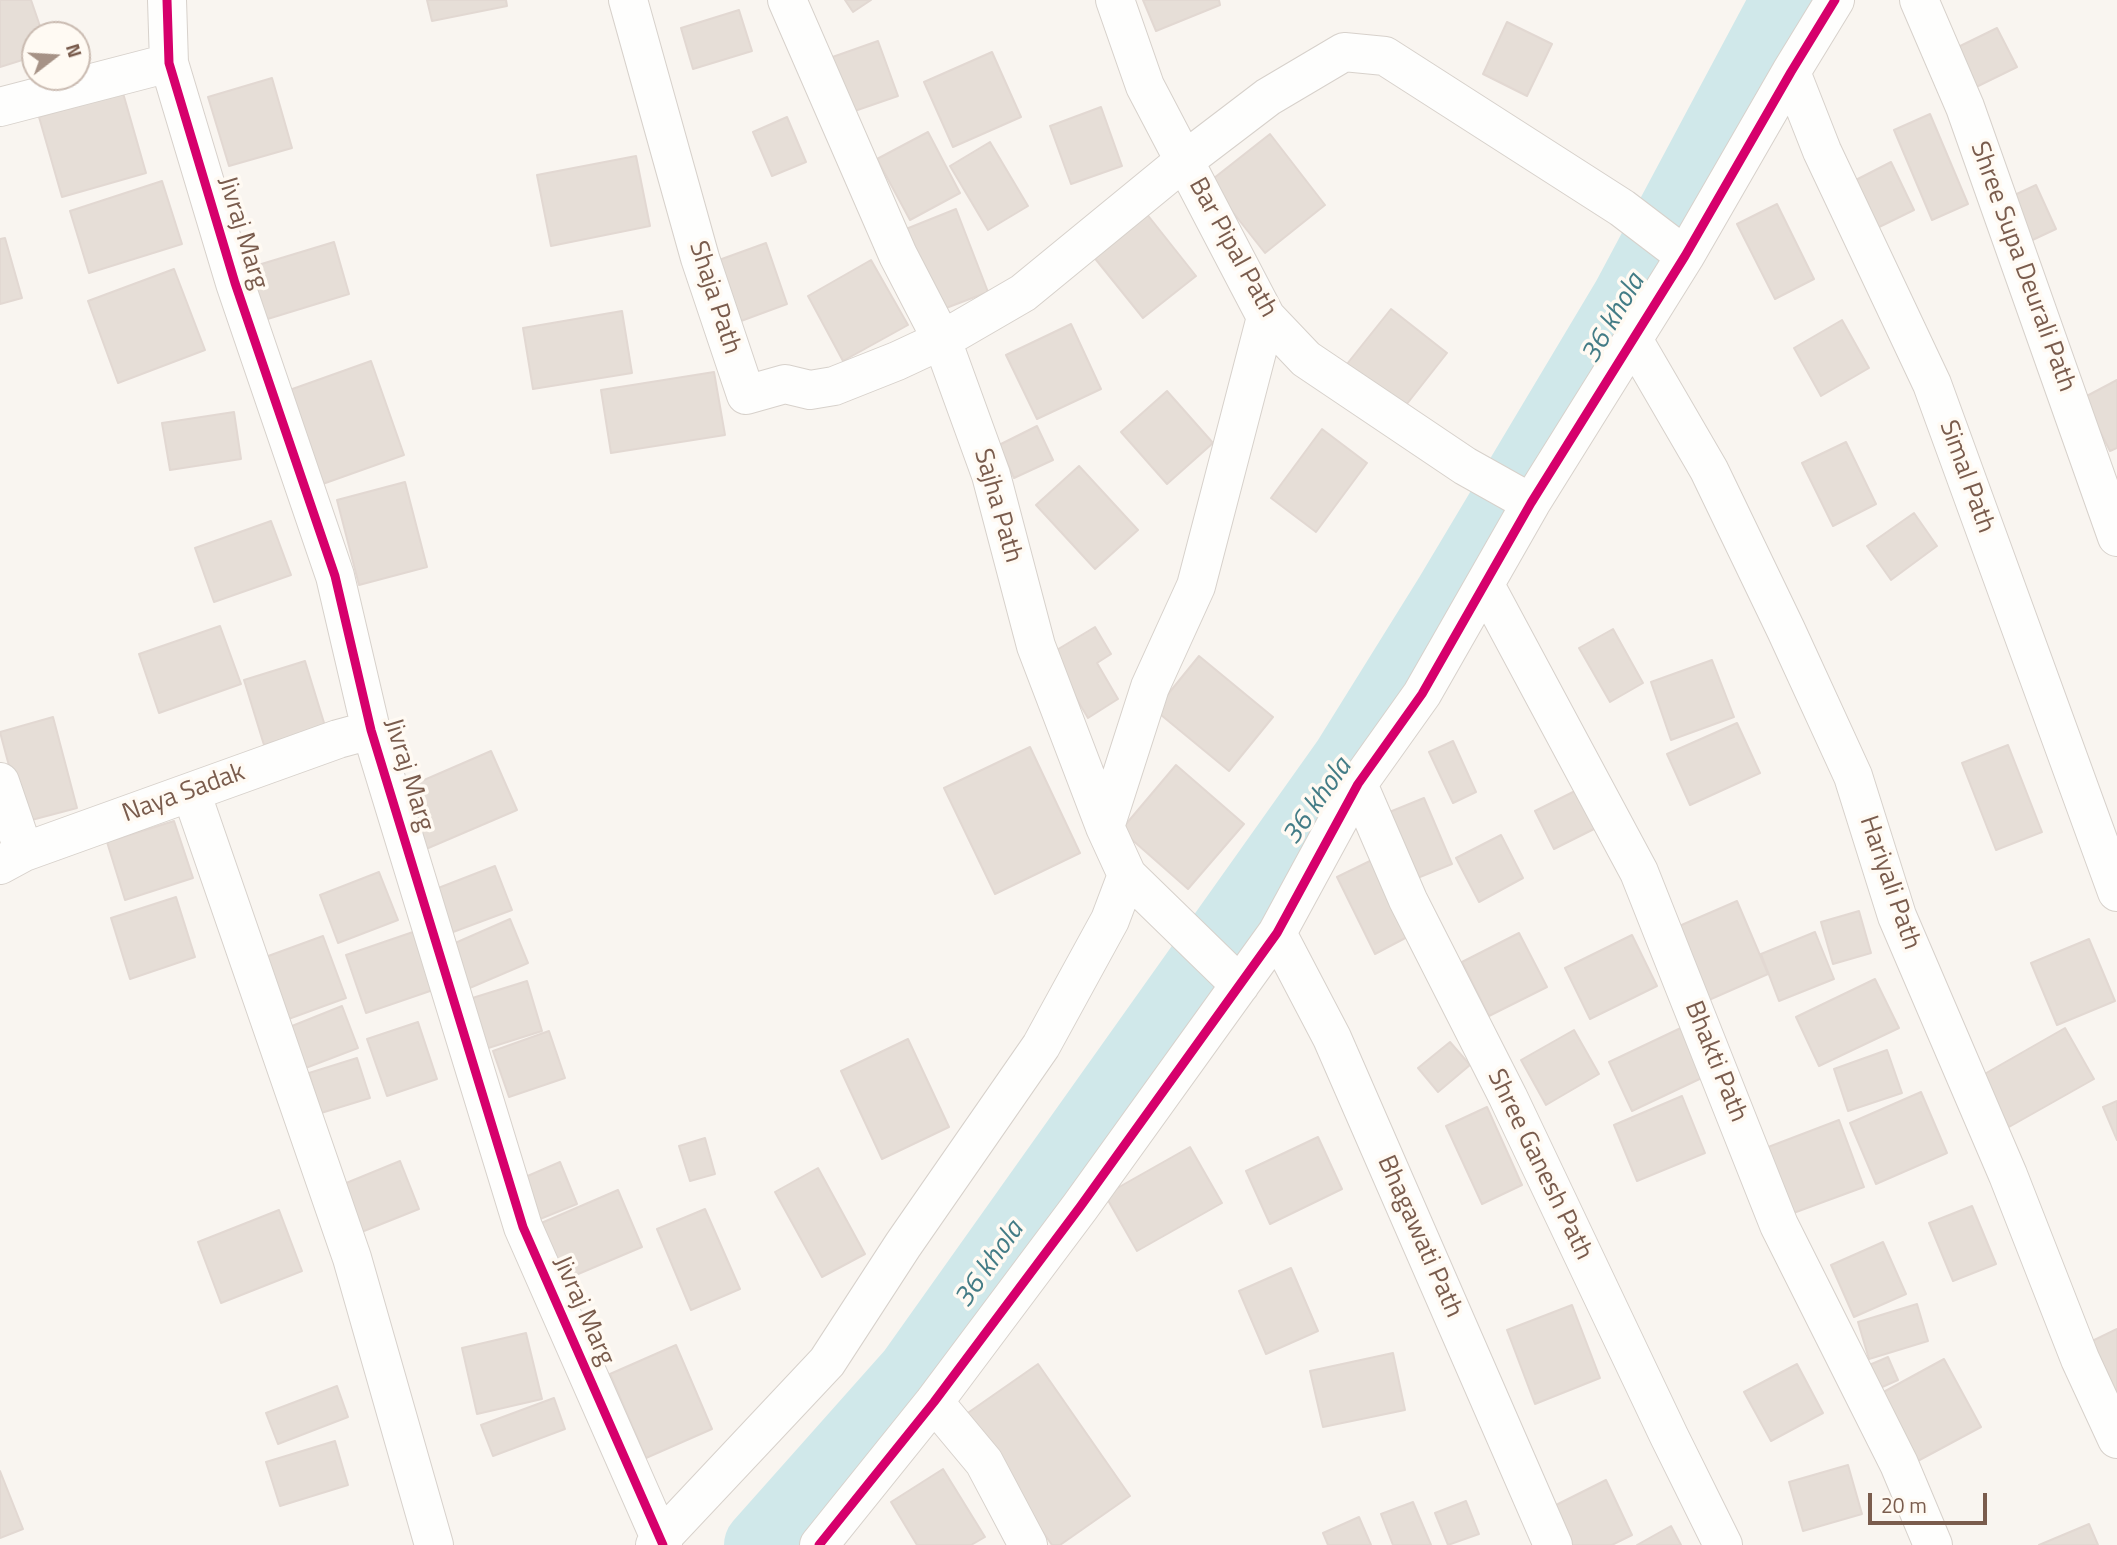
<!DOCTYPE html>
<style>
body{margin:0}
#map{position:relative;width:2117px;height:1545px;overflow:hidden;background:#f9f5f0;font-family:"Titillium Web",sans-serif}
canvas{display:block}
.north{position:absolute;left:21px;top:21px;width:70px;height:70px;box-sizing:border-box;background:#fffaf3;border:2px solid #cabbb1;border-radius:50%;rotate:73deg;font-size:19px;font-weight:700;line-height:28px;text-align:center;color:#7a5c4d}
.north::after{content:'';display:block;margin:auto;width:24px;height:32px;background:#a69286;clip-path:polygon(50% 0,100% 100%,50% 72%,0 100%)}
.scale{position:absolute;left:1868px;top:1493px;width:119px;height:32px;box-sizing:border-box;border:4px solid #7a5c4d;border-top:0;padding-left:9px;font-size:21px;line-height:24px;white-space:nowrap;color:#7a5c4d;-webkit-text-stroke:5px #fffaf3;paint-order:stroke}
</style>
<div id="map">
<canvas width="2117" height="1545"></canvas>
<div class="north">N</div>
<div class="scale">20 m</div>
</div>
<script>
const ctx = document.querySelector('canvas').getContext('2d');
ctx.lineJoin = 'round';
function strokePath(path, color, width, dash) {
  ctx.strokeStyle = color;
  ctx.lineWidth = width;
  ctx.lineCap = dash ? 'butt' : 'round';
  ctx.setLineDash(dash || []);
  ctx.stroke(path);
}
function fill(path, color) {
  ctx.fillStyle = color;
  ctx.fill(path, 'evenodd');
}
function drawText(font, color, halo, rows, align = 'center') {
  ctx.font = font + ' "Titillium Web",sans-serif';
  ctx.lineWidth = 7;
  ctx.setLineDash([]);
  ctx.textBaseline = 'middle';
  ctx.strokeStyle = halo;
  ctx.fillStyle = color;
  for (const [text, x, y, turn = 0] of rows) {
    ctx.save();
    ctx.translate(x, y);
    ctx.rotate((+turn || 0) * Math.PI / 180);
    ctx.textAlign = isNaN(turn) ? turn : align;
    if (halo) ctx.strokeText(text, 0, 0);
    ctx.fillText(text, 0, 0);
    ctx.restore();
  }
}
strokePath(new Path2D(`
 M760 1545 912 1374 1348 760 1450 596 1628 298 1787 0`), '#d0e8ea', 72);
const building = new Path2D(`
 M0 0H31L43 35H35V56L0 67Z
 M427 0H506L507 6 432 21Z
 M845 0H871L853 12Z
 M1143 0H1219L1220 5 1156 31Z
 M739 10 752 51 693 69 681 28Z
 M1507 22 1552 44 1527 96 1483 74Z
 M1997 28 2017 67 1968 91 1948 52Z
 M878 41 898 96 843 115 824 60Z
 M992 52 1021 117 953 147 924 82Z
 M272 78 292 148 229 166 208 97Z
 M123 93 146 173 62 197 39 117Z
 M1101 107 1122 166 1071 184 1050 126Z
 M1930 114 1968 204 1932 220 1894 130Z
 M787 117 806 162 772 176 753 132Z
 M928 132 960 193 910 220 877 159Z
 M1270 134 1325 205 1265 253 1209 182Z
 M990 142 1028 206 988 230 950 166Z
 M636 156 650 226 551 246 537 175Z
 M1891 162 1914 210 1871 231 1848 184Z
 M162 181 182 244 89 273 70 211Z
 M2036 185 2056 229 2026 243 2006 199Z
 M1777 204 1814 279 1775 299 1737 224Z
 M956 209 988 292 933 313 901 231Z
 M1146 213 1196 276 1143 318 1093 256Z
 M5 238 22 298 0 304V239Z
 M334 242 349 294 261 321 245 269Z
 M766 243 787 304 741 321 719 260Z
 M871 260 908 325 843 361 808 296Z
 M174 269 205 350 118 383 88 301Z
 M1391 309 1447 353 1399 414 1343 369Z
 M622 311 632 373 533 389 523 328Z
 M1842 320 1869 368 1821 396 1794 348Z
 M1071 324 1101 389 1037 419 1006 355Z
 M371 361 404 455 317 486 284 392Z
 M714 372 725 435 611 453 601 390Z
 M2117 380V448L2110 451 2083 398Z
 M1167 391 1213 443 1167 484 1121 432Z
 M234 412 241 459 170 470 162 423Z
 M1037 426 1053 460 1014 478 999 445Z
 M1322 429 1367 463 1316 532 1271 498Z
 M1846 442 1876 504 1833 526 1802 463Z
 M1079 466 1138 530 1095 569 1036 505Z
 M405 482 427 567 359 585 337 500Z
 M1914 513 1937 546 1891 580 1867 546Z
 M271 521 291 575 214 602 195 548Z
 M220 626 241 684 159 713 139 654Z
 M1095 627 1111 654 1097 663 1118 699 1088 718 1050 654Z
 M1613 629 1643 683 1610 702 1579 648Z
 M1199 656 1273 717 1229 771 1155 710Z
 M1712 660 1734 717 1671 740 1651 682Z
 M305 661 325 726 264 745 244 680Z
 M53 717 77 808 24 822 0 732Z
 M1737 723 1760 773 1690 805 1667 754Z
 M1453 741 1476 792 1453 803 1429 752Z
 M2008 745 2042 832 1996 850 1962 763Z
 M1030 747 1080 853 995 894 944 788Z
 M491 751 517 810 426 849 401 790Z
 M1176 765 1244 824 1188 889 1121 830Z
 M1581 788 1600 826 1554 849 1535 811Z
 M1424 798 1452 864 1415 879 1387 813Z
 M174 821 193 878 125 900 107 842Z
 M1501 835 1523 878 1479 902 1456 858Z
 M1374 859 1411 935 1375 954 1337 877Z
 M495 866 512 910 445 935 428 892Z
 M379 872 398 920 338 943 320 895Z
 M176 897 195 957 130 979 111 918Z
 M1737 901 1768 974 1702 1003 1670 930Z
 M1859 911 1871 953 1833 964 1821 922Z
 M510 919 528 963 465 990 446 947Z
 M413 932 433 990 366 1013 346 955Z
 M1815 932 1834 979 1779 1001 1761 954Z
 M1519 933 1547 987 1489 1016 1462 962Z
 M1632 935 1657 986 1590 1019 1565 968Z
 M323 936 346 998 283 1021 260 959Z
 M2089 939 2115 1001 2057 1025 2031 963Z
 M1875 979 1899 1028 1819 1066 1796 1017Z
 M527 981 542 1031 482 1050 466 1000Z
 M342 1006 358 1048 303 1069 287 1028Z
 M418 1022 437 1079 387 1096 367 1039Z
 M1685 1026 1708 1075 1632 1111 1609 1062Z
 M2065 1028 2094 1079 2009 1127 1981 1076Z
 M1574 1030 1599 1074 1546 1105 1521 1060Z
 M549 1031 565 1078 509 1097 493 1051Z
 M908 1039 949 1127 882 1159 841 1071Z
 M1450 1042 1470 1065 1438 1092 1418 1068Z
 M1887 1050 1902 1093 1848 1111 1834 1069Z
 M357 1058 370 1098 321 1113 309 1073Z
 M1921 1092 1947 1153 1876 1184 1850 1123Z
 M1682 1096 1705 1153 1637 1181 1614 1125Z
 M2117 1101V1140L2103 1107Z
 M1487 1107 1522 1185 1482 1204 1446 1126Z
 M1839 1120 1864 1187 1788 1215 1763 1149Z
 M1318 1137 1342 1189 1270 1224 1246 1171Z
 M705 1138 715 1174 690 1181 679 1146Z
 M1190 1147 1222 1203 1137 1251 1105 1195Z
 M400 1161 419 1209 354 1235 334 1188Z
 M560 1162 577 1204 540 1219 523 1178Z
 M818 1168 865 1254 822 1277 775 1192Z
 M618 1190 642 1247 564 1280 539 1224Z
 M1972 1206 1996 1264 1953 1281 1929 1223Z
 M705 1209 740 1289 691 1310 657 1229Z
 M279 1210 302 1271 221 1303 198 1242Z
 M1883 1242 1906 1294 1854 1317 1831 1265Z
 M1291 1268 1318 1331 1266 1354 1239 1291Z
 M1917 1304 1928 1341 1869 1359 1858 1322Z
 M1572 1305 1600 1378 1535 1404 1507 1330Z
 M2117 1329V1402L2086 1344Z
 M526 1333 542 1399 477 1414 462 1348Z
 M676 1345 712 1429 646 1458 610 1374Z
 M1393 1353 1405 1410 1323 1427 1310 1371Z
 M1888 1357 1898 1380 1871 1392 1860 1369Z
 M1944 1359 1981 1427 1914 1463 1878 1395Z
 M1038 1364 1130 1496 1060 1545H1052L962 1417Z
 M1797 1364 1823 1413 1771 1441 1744 1392Z
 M337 1386 348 1417 278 1444 266 1413Z
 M554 1398 565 1429 493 1456 481 1425Z
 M335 1441 348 1485 280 1506 266 1462Z
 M1848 1465 1862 1514 1803 1531 1789 1482Z
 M943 1469 985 1537 971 1545H917L891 1502Z
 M0 1471 23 1529 0 1538Z
 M1606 1480 1632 1535 1612 1545H1558L1542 1512Z
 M1466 1501 1479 1534 1448 1545 1435 1513Z
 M1413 1502 1431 1545H1393L1381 1514Z
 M1359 1517 1371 1545H1328L1323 1533Z
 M2089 1524 2098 1545H2039Z
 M1671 1526 1681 1545H1637Z`);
fill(building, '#e6ded7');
strokePath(building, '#e2d8d2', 2);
const minor = new Path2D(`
 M167 0 169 63 235 283 335 576 371 730 523 1227 663 1545
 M628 0 700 258 746 395 785 384 810 390 834 386 897 361 942 340 1023 293 1184 161 1268 97 1344 52 1385 56 1622 208 1685 256
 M787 0 898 255 942 340 991 475 1036 646 1105 827 1127 875 1240 985
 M1115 0 1145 86 1266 317 1306 359 1465 466 1531 503
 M1919 0 1965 107 2117 537
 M1791 72 1822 151 1932 384 2117 892
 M0 107 169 63
 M1634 341 1709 470 1786 630 1853 776 1897 916 2008 1175 2080 1359 2117 1439
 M1485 585 1639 872 1779 1225 1899 1464 1933 1545
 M0 782 24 852
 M1358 784 1408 900 1508 1097 1669 1436 1723 1545
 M191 792 352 1258 434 1545
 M1105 827 1150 687 1196 586 1266 317
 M0 865 24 852 338 739 371 730
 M1277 933 1332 1038 1553 1545
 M934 1402 984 1462 1028 1545
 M655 1545 827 1362 903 1245 1041 1046 1110 920 1127 875
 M819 1545 934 1402 1080 1207 1277 933 1358 784 1422 694 1531 503 1685 256 1791 72 1835 0`);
strokePath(minor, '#d7d1cb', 40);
strokePath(minor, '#fefefd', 38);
strokePath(new Path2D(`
 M167 0 169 63 235 283 335 576 371 730 523 1227 663 1545
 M819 1545 934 1402 1080 1207 1277 933 1358 784 1422 694 1531 503 1685 256 1791 72 1835 0`), '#d6006c', 9);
drawText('26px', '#7a5c4d', '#fffaf3', [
 ["Jivraj Marg",242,233,73],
 ["Bar Pipal Path",1232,248,61],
 ["Shree Supa Deurali Path",2022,267,70],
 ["Shaja Path",714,298,72],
 ["Simal Path",1966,477,70],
 ["Sajha Path",997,506,74],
 ["Jivraj Marg",408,775,73],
 ["Naya Sadak",184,794,-20],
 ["Hariyali Path",1889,883,71],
 ["Bhakti Path",1715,1062,68],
 ["Shree Ganesh Path",1539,1165,64],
 ["Bhagawati Path",1419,1237,66],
 ["Jivraj Marg",583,1311,66]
]);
drawText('italic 28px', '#437c86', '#fffaf3', [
 ["36 khola",1614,319,-60],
 ["36 khola",1318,802,-55],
 ["36 khola",990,1265,-55]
]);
</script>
